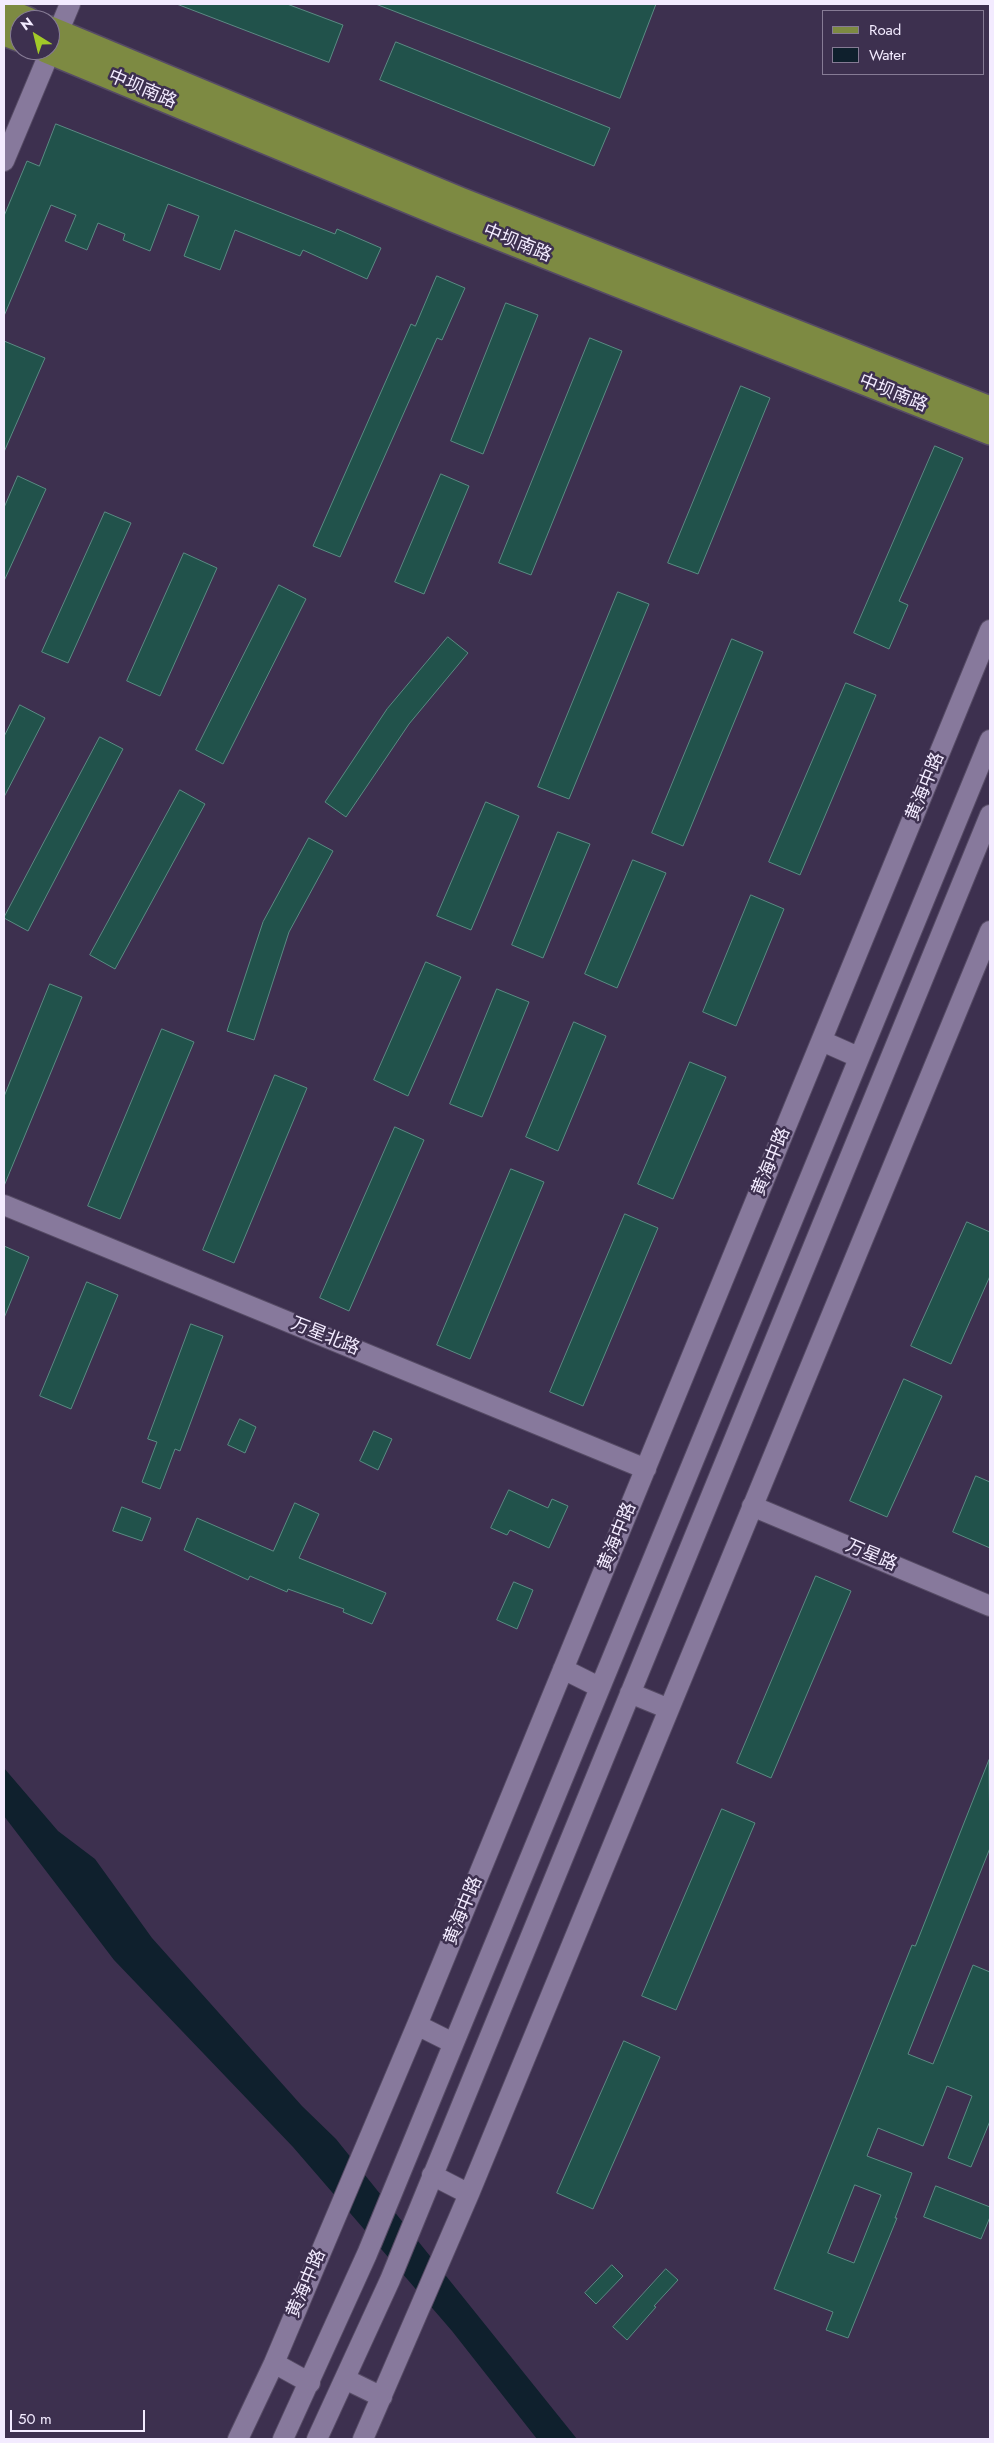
<!DOCTYPE html>
<meta charset="utf-8">
<style>
body{margin:0}
#map{position:relative;width:994px;height:2443px;overflow:hidden;background:#3d304f;font-family:Jost,sans-serif}
canvas{display:block}
.frame{position:absolute;inset:0;border:5px solid #f3ebff;pointer-events:none}
.legend{position:absolute;left:822px;top:10px;width:162px;height:65px;box-sizing:border-box;background:#3d304f;border:1px solid #867b95;margin:0;padding:6px 9px;list-style:none;font-size:15px;color:#f3ebff}
.legend li{display:flex;align-items:center;gap:10px;height:25px}
.legend b{width:25px;border:1px solid #867b95}
.north{position:absolute;left:10px;top:10px;width:50px;height:50px;box-sizing:border-box;background:#3d304f;border:1px solid #867b95;border-radius:50%;rotate:324deg;font-size:14px;font-weight:700;line-height:20px;text-align:center;color:#f3ebff}
.north::after{content:'';display:block;margin:auto;width:18px;height:22px;background:#a2c929;clip-path:polygon(50% 0,100% 100%,50% 72%,0 100%)}
.scale{position:absolute;left:10px;top:2410px;width:135px;height:22px;box-sizing:border-box;border:2px solid #f3ebff;border-top:0;padding-left:6px;font-size:15px;line-height:18px;white-space:nowrap;color:#f3ebff;-webkit-text-stroke:4px #3d304f;paint-order:stroke}
</style>
<div id="map">
<canvas width="994" height="2443"></canvas>
<div class="frame"></div>
<ul class="legend">
<li><b style="height:6px;background:#7d8a42"></b>Road</li>
<li><b style="height:14px;background:#0f202d"></b>Water</li>
</ul>
<div class="north">N</div>
<div class="scale">50 m</div>
</div>
<script>
const ctx = document.querySelector('canvas').getContext('2d');
ctx.lineJoin = 'round';
function fill(path, color) {
  ctx.fillStyle = color;
  ctx.fill(path, 'evenodd');
}
function strokePath(path, color, width, dash) {
  ctx.strokeStyle = color;
  ctx.lineWidth = width;
  ctx.lineCap = dash ? 'butt' : 'round';
  ctx.setLineDash(dash || []);
  ctx.stroke(path);
}
function drawText(font, color, halo, rows, align = 'center') {
  ctx.font = font + ' Jost,"Noto Sans SC",sans-serif';
  ctx.lineWidth = 5;
  ctx.setLineDash([]);
  ctx.textBaseline = 'middle';
  ctx.strokeStyle = halo;
  ctx.fillStyle = color;
  for (const [text, x, y, turn = 0] of rows) {
    ctx.save();
    ctx.translate(x, y);
    ctx.rotate((+turn || 0) * Math.PI / 180);
    ctx.textAlign = isNaN(turn) ? turn : align;
    if (halo) ctx.strokeText(text, 0, 0);
    ctx.fillText(text, 0, 0);
    ctx.restore();
  }
}
fill(new Path2D(`
 M4 1768 58 1831 95 1859 152 1938 302 2106 336 2139 577 2439H537L452 2331 293 2147 114 1960 4 1816Z`), '#0f202d');
const building = new Path2D(`
 M177 4H287L343 25 329 62Z
 M376 4H656L620 98Z
 M396 42 610 128 594 166 380 80Z
 M56 124 335 234 337 229 381 248 367 279 303 250 300 256 235 230 220 270 184 256 199 216 168 204 150 251 123 240 125 234 98 223 87 250 65 241 76 215 51 205 4 316V216L27 161 39 166Z
 M437 276 465 288 442 340 437 338 340 557 313 546 411 324 415 326Z
 M506 303 538 315 483 454 451 441Z
 M590 338 622 351 531 575 499 563Z
 M4 341 45 358 4 452Z
 M741 386 770 398 698 574 668 563Z
 M935 446 963 458 899 601 908 605 889 649 854 633Z
 M441 474 469 486 424 594 395 582Z
 M18 476 46 489 4 581V508Z
 M105 512 131 523 68 663 42 652Z
 M184 553 217 568 160 696 127 681Z
 M279 585 306 599 223 764 196 750Z
 M618 592 649 604 569 799 538 787Z
 M448 637 468 653 409 724 346 817 325 802 387 709Z
 M732 639 763 652 683 846 652 833Z
 M846 683 876 695 800 875 769 862Z
 M20 705 45 718 4 797V737Z
 M100 737 123 749 28 931 4 918Z
 M180 790 205 804 115 969 90 955Z
 M486 802 519 816 471 930 437 916Z
 M558 832 590 844 543 958 512 945Z
 M309 838 333 851 289 932 254 1040 227 1031 263 922Z
 M633 860 666 873 617 988 585 974Z
 M751 895 784 909 736 1026 703 1012Z
 M426 962 461 977 408 1096 374 1080Z
 M50 984 82 997 4 1186V1097Z
 M497 989 529 1002 482 1117 450 1104Z
 M574 1022 606 1036 558 1151 526 1137Z
 M162 1029 194 1042 120 1219 88 1206Z
 M690 1062 726 1077 673 1199 638 1184Z
 M275 1075 307 1088 234 1263 203 1250Z
 M395 1127 424 1140 349 1311 320 1298Z
 M511 1169 544 1182 470 1359 437 1345Z
 M625 1214 658 1228 583 1406 550 1392Z
 M967 1222 990 1232V1276L951 1364 911 1346Z
 M4 1246 29 1257 4 1318Z
 M87 1282 118 1295 71 1409 40 1396Z
 M191 1324 223 1336 180 1451 175 1449 160 1489 142 1482 157 1442 148 1439Z
 M904 1379 942 1396 887 1517 850 1501Z
 M240 1419 256 1427 245 1453 228 1445Z
 M374 1431 392 1439 378 1470 360 1461Z
 M976 1476 990 1482V1548L953 1532Z
 M509 1490 548 1508 552 1499 568 1506 549 1548 510 1530 507 1535 491 1528Z
 M295 1503 319 1514 299 1558 386 1593 372 1624 343 1612 344 1609 288 1589 287 1592 250 1576 248 1580 184 1550 197 1518 273 1551Z
 M122 1507 151 1518 142 1541 113 1531Z
 M816 1576 851 1591 771 1778 737 1763Z
 M514 1582 533 1590 517 1629 497 1620Z
 M989 1760 990 1848 908 2054 933 2064 973 1965 990 1972V2121L971 2167 948 2158 972 2096 947 2086 923 2146 878 2128 867 2156 912 2173 895 2218H897L848 2338 826 2330 833 2312 774 2289 912 1945 915 1946ZM855 2185 881 2195 854 2263 828 2253Z
 M722 1809 755 1823 676 2010 642 1996Z
 M624 2041 660 2057 593 2209 557 2193Z
 M936 2186 990 2207V2217L981 2239 924 2217Z
 M612 2265 623 2276 596 2304 585 2293Z
 M666 2269 678 2280 654 2306 656 2307 627 2340 613 2327Z`);
fill(building, '#21524b');
strokePath(building, '#5a8b83', 1);
const minor = new Path2D(`
 M4 161 70 4
 M822 1041 858 1057
 M4 1205 646 1469
 M752 1506 990 1606
 M563 1669 599 1687
 M630 1693 669 1709
 M417 2025 453 2043
 M432 2175 469 2194
 M274 2363 310 2383
 M345 2379 382 2397
 M238 2439 274 2363 417 2025 990 630
 M283 2439 367 2254 990 740
 M317 2439 390 2280 990 815
 M363 2439 469 2194 990 931`);
const major = new Path2D(`
 M4 10 28 20
 M50 29 460 200 990 409
 M4 33 20 39
 M46 50 453 219 990 432`);
strokePath(minor, '#564b65', 22);
strokePath(major, '#564b65', 28);
strokePath(minor, '#87799c', 20);
strokePath(major, '#7d8a42', 25);
drawText('18px', '#f3ebff', '#3d304f', [
 ["中坝南路",142,90,23],
 ["中坝南路",517,244,22],
 ["中坝南路",893,394,22],
 ["黄海中路",926,787,-68],
 ["黄海中路",772,1162,-68],
 ["万星北路",325,1337,22],
 ["黄海中路",618,1537,-68],
 ["万星路",871,1556,23],
 ["黄海中路",464,1911,-68],
 ["黄海中路",307,2284,-67]
]);
</script>
